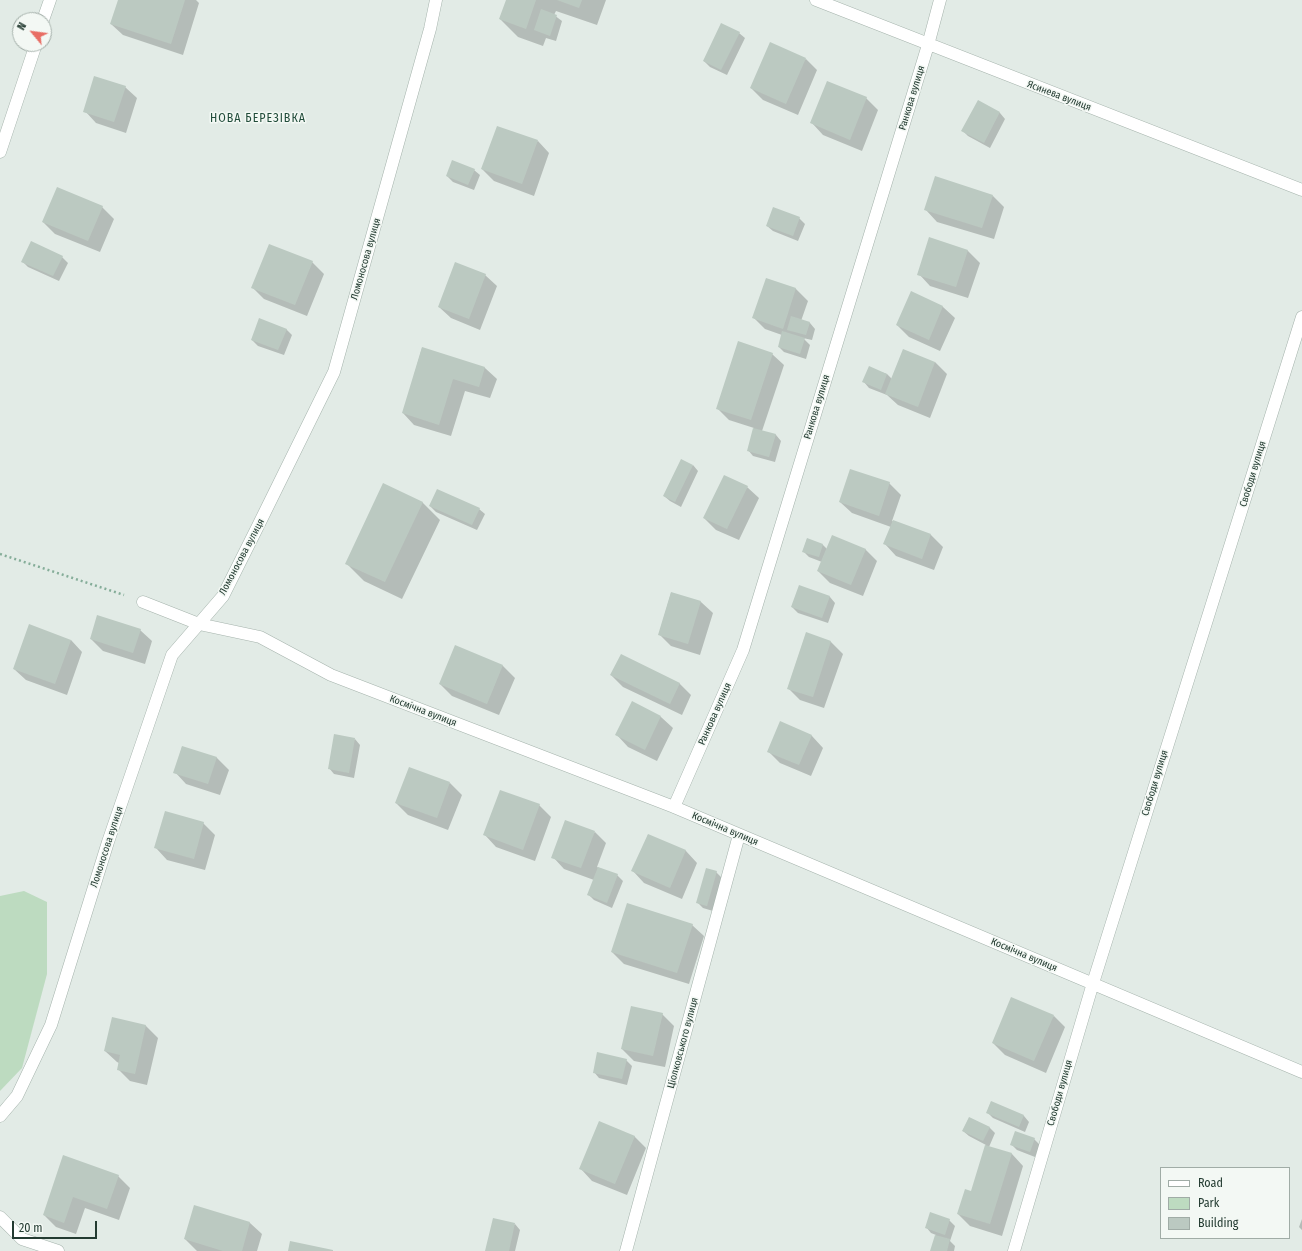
<!DOCTYPE html>
<meta charset="utf-8">
<style>
body{margin:0}
#map{position:relative;width:1302px;height:1251px;overflow:hidden;background:#e2ebe6;font-family:"Fira Sans Condensed",sans-serif}
canvas{display:block}
.legend{position:absolute;left:1160px;top:1167px;width:130px;height:72px;box-sizing:border-box;background:#f3f8f4;border:1px solid #a0aca6;margin:0;padding:5px 7px;list-style:none;font-size:12px;color:#233b31}
.legend li{display:flex;align-items:center;gap:8px;height:20px}
.legend b{width:20px;border:1px solid #a0aca6}
.north{position:absolute;left:12px;top:12px;width:40px;height:40px;box-sizing:border-box;background:#f3f8f4;border:1px solid #a0aca6;border-radius:50%;rotate:299deg;font-size:11px;font-weight:700;line-height:16px;text-align:center;color:#233b31}
.north::after{content:'';display:block;margin:auto;width:14px;height:18px;background:#e86d64;clip-path:polygon(50% 0,100% 100%,50% 72%,0 100%)}
.scale{position:absolute;left:12px;top:1221px;width:85px;height:18px;box-sizing:border-box;border:2px solid #233b31;border-top:0;padding-left:5px;font-size:12px;line-height:14px;white-space:nowrap;color:#233b31;-webkit-text-stroke:3px #f3f8f4;paint-order:stroke}
</style>
<div id="map">
<canvas width="1302" height="1251"></canvas>
<ul class="legend">
<li><b style="height:5px;background:#fff"></b>Road</li>
<li><b style="height:11px;background:#bddbc0"></b>Park</li>
<li><b style="height:11px;background:#bbc9c1"></b>Building</li>
</ul>
<div class="north">N</div>
<div class="scale">20 m</div>
</div>
<script>
const ctx = document.querySelector('canvas').getContext('2d');
ctx.lineJoin = 'round';
function fill(path, color) {
  ctx.fillStyle = color;
  ctx.fill(path, 'evenodd');
}
function strokePath(path, color, width, dash) {
  ctx.strokeStyle = color;
  ctx.lineWidth = width;
  ctx.lineCap = dash ? 'butt' : 'round';
  ctx.setLineDash(dash || []);
  ctx.stroke(path);
}
function drawText(font, color, halo, rows, align = 'center') {
  ctx.font = font + ' "Fira Sans Condensed",sans-serif';
  ctx.lineWidth = 3;
  ctx.setLineDash([]);
  ctx.textBaseline = 'middle';
  ctx.strokeStyle = halo;
  ctx.fillStyle = color;
  for (const [text, x, y, turn = 0] of rows) {
    ctx.save();
    ctx.translate(x, y);
    ctx.rotate((+turn || 0) * Math.PI / 180);
    ctx.textAlign = isNaN(turn) ? turn : align;
    if (halo) ctx.strokeText(text, 0, 0);
    ctx.fillText(text, 0, 0);
    ctx.restore();
  }
}
fill(new Path2D(`
 M24 891 47 902V974L22 1068 0 1091V896Z`), '#bddbc0');
fill(new Path2D(`
 M119 0H196L199 3 183 55 123 35 111 24Z
 M507 0H606L597 25 556 11 554 15 562 21 556 41 546 38 543 46 518 37 500 19Z
 M739 33 745 38 727 75 710 67 704 61Z
 M806 59 817 70 798 115 763 100 751 88Z
 M125 87 137 98 126 133 96 123 85 111Z
 M866 98 878 110 862 151 823 135 812 123Z
 M978 102 1000 113 1005 119 990 148 968 136 963 131Z
 M538 141 549 153 534 196 494 181 482 169Z
 M474 170 480 175 474 190 453 182 447 176Z
 M993 196 1004 207 994 239 937 222 926 210Z
 M102 207 114 219 100 252 55 234 43 222Z
 M799 218 805 224 798 241 773 231 767 226Z
 M930 239 968 251 980 263 968 298 930 286 919 274Z
 M62 257 68 263 59 281 28 267 23 262Z
 M312 262 324 274 307 316 264 299 252 287Z
 M485 275 497 286 480 330 451 318 439 307Z
 M767 279 796 289 808 301 801 321 810 323 815 329 812 340 803 338 810 345 806 359 784 352 779 347 782 335 765 329 754 318Z
 M912 293 943 307 955 318 940 351 909 337 897 325Z
 M286 329 292 335 284 355 258 346 252 340Z
 M422 348 485 368 497 379 490 398 465 391 451 436 414 425 403 413Z
 M772 354 784 365 762 431 776 435 781 441 775 462 753 456 748 450 754 428 729 420 717 408Z
 M935 362 947 374 930 418 898 405 887 395 869 388 864 382 869 368 887 374 892 379Z
 M693 465 698 471 681 507 670 501 664 496Z
 M889 483 901 495 892 521 931 535 943 547 934 570 896 556 885 544 891 527 852 513 840 502Z
 M747 487 759 498 739 540 716 530 704 518Z
 M422 502 440 520 402 599 364 581 346 563Z
 M430 506 479 509 485 514 477 530 436 512Z
 M807 539 823 545 827 549H865L877 561 863 596 830 583 818 571 822 562 809 557 803 551Z
 M800 586 830 597 835 603 828 623 798 613 792 607Z
 M671 593 701 602 713 613 700 655 671 646 659 634Z
 M140 630 152 641 145 664 103 651 91 639Z
 M806 634 831 642 843 654 824 708 800 700 788 688Z
 M71 640 82 652 67 695 26 680 14 669Z
 M455 647 503 666 515 678 499 715 452 696 440 684Z
 M611 675 679 683 691 695 682 715 623 687Z
 M633 703 661 717 673 728 657 761 628 747 617 735Z
 M781 723 812 736 823 748 811 776 780 763 768 751Z
 M355 739 360 745 354 778 334 774 329 768Z
 M182 747 217 758 229 770 220 795 186 784 175 772Z
 M450 783 462 795 448 830 408 815 396 803Z
 M539 805 551 817 535 861 496 847 485 835Z
 M203 823 215 835 205 870 167 860 156 848Z
 M595 832 606 843 597 867 617 875 623 881 612 908 594 900 588 894 594 880 564 869 553 857Z
 M648 835 686 851 697 863 682 899 644 883 633 871Z
 M716 872 722 878 713 911 703 908 697 902Z
 M692 925 704 936 689 984 624 964 612 952Z
 M662 1014 674 1026 665 1067 634 1061 622 1049Z
 M1054 1016 1065 1027 1046 1073 1005 1055 993 1043Z
 M113 1018 146 1026 158 1038 147 1085 130 1081 118 1069 119 1063 117 1062 105 1051Z
 M626 1060 632 1066 627 1085 599 1078 594 1072Z
 M991 1102 1024 1116 1029 1122 1025 1132 993 1118 987 1112Z
 M970 1118 990 1128 995 1133 989 1147 1012 1154 1023 1166 1002 1236 970 1226 958 1214 972 1192 986 1145 969 1136 963 1131Z
 M634 1136 646 1148 627 1195 592 1181 581 1169Z
 M1034 1139 1040 1145 1035 1157 1017 1150 1011 1144Z
 M64 1157 118 1176 130 1188 119 1220 85 1208 76 1234 56 1227 44 1215Z
 M195 1206 250 1223 262 1234 257 1251H197L185 1239Z
 M1302 1219V1230L1299 1227Z
 M949 1220 955 1226 950 1241 955 1246 954 1251H931L936 1235 931 1233 926 1227Z
 M515 1224 520 1230 515 1251H486Z`), '#0003');
fill(new Path2D(`
 M118 0H185L171 44 110 24Z
 M506 0H536L526 29 499 19Z
 M557 0H582L579 8Z
 M541 9 557 15 550 36 534 30Z
 M721 23 740 32 721 70 703 61Z
 M770 42 806 58 786 104 750 88Z
 M94 76 126 86 114 122 83 112Z
 M827 81 867 97 850 140 810 123Z
 M978 100 1000 112 984 143 961 131Z
 M497 126 538 140 522 184 481 169Z
 M452 160 475 169 468 185 446 176Z
 M935 176 993 195 982 228 924 210Z
 M57 187 103 206 88 241 42 222Z
 M773 207 800 217 793 236 766 226Z
 M929 237 968 250 956 287 917 275Z
 M31 241 63 256 53 276 21 262Z
 M269 244 313 261 295 305 251 288Z
 M455 262 486 274 469 319 438 307Z
 M766 278 796 288 783 329 752 318Z
 M911 291 943 306 929 340 896 325Z
 M791 316 810 322 806 335 787 330Z
 M259 318 287 329 278 350 251 340Z
 M782 331 805 338 800 354 778 347Z
 M738 341 773 353 751 420 716 409Z
 M422 347 485 367 479 387 453 379 439 425 402 413Z
 M903 349 935 362 918 407 885 394Z
 M869 366 887 374 881 390 862 382Z
 M753 428 776 434 769 457 747 451Z
 M681 459 693 465 675 502 663 496Z
 M850 469 890 482 879 516 839 502Z
 M724 475 748 486 727 529 703 518Z
 M383 483 423 502 385 582 345 564Z
 M437 489 480 508 472 525 429 506Z
 M893 520 931 534 922 559 883 544Z
 M832 535 866 549 851 585 817 571Z
 M807 538 823 544 819 557 802 552Z
 M799 585 830 596 822 618 791 607Z
 M671 592 701 601 688 644 658 635Z
 M97 615 141 629 133 653 90 639Z
 M29 624 71 640 55 684 13 669Z
 M806 632 831 641 813 697 787 689Z
 M455 645 503 665 487 704 439 684Z
 M621 654 680 683 670 704 610 675Z
 M632 701 661 716 645 750 615 735Z
 M780 721 812 735 799 765 767 752Z
 M334 734 355 738 349 773 328 769Z
 M182 746 217 757 208 784 173 773Z
 M409 767 450 782 437 818 395 803Z
 M500 790 540 804 523 850 483 835Z
 M165 811 204 822 194 859 154 848Z
 M565 820 595 831 581 868 551 858Z
 M648 834 686 850 670 888 631 871Z
 M598 867 618 874 607 903 587 895Z
 M706 868 717 871 707 906 696 903Z
 M627 903 693 924 677 973 611 952Z
 M1011 997 1054 1015 1034 1061 992 1043Z
 M631 1006 663 1013 653 1056 621 1049Z
 M112 1017 146 1025 135 1074 117 1070 120 1055 104 1051Z
 M597 1052 627 1059 622 1079 593 1073Z
 M991 1101 1024 1115 1019 1127 986 1113Z
 M969 1117 990 1127 983 1141 962 1131Z
 M599 1121 635 1136 615 1184 579 1169Z
 M1015 1131 1035 1138 1030 1152 1010 1145Z
 M985 1145 1012 1153 990 1224 957 1214 965 1189 971 1191Z
 M63 1155 119 1175 107 1209 73 1197 64 1223 43 1215Z
 M194 1205 250 1222 242 1251H223L184 1239Z
 M930 1212 950 1219 945 1235 925 1228Z
 M493 1218 515 1223 509 1251H485Z
 M935 1235 950 1239 947 1251H930Z
 M290 1241 333 1250V1251H288Z`), '#bbc9c1');
const street = new Path2D(`
 M816 0 1302 190
 M43 20 50 0
 M0 152 36 44
 M143 602 199 624 260 637 331 675 674 807 1302 1072
 M674 807 743 650 928 45 940 0
 M0 1116 17 1096 51 1025 108 842 172 655 223 596 258 526 334 372 430 29 436 0
 M0 1217 22 1239 58 1251
 M626 1251 739 835
 M1014 1251 1093 983 1302 317`);
strokePath(street, '#a5b3ac', 13);
strokePath(new Path2D(`
 M0 554 124 595`), '#85ad99', 2.5, [2, 3]);
strokePath(street, '#fff', 12);
drawText('10px', '#233b31', '#f3f8f4', [
 ["Ясинева вулиця",1059,96,21],
 ["Ранкова вулиця",912,98,-73],
 ["Ломоносова вулиця",366,259,-74],
 ["Ранкова вулиця",817,407,-73],
 ["Свободи вулиця",1253,474,-73],
 ["Ломоносова вулиця",242,557,-62],
 ["Космічна вулиця",423,711,21],
 ["Ранкова вулиця",715,714,-66],
 ["Свободи вулиця",1155,783,-73],
 ["Космічна вулиця",725,829,23],
 ["Ломоносова вулиця",107,847,-72],
 ["Космічна вулиця",1024,955,23],
 ["Ціолковського вулиця",683,1043,-75],
 ["Свободи вулиця",1060,1093,-74]
]);
ctx.letterSpacing = '1px';
drawText('12px', '#214c3a', '#f3f8f4', [
 ["НОВА БЕРЕЗІВКА",258,119]
]);
ctx.letterSpacing = '0px';
</script>
